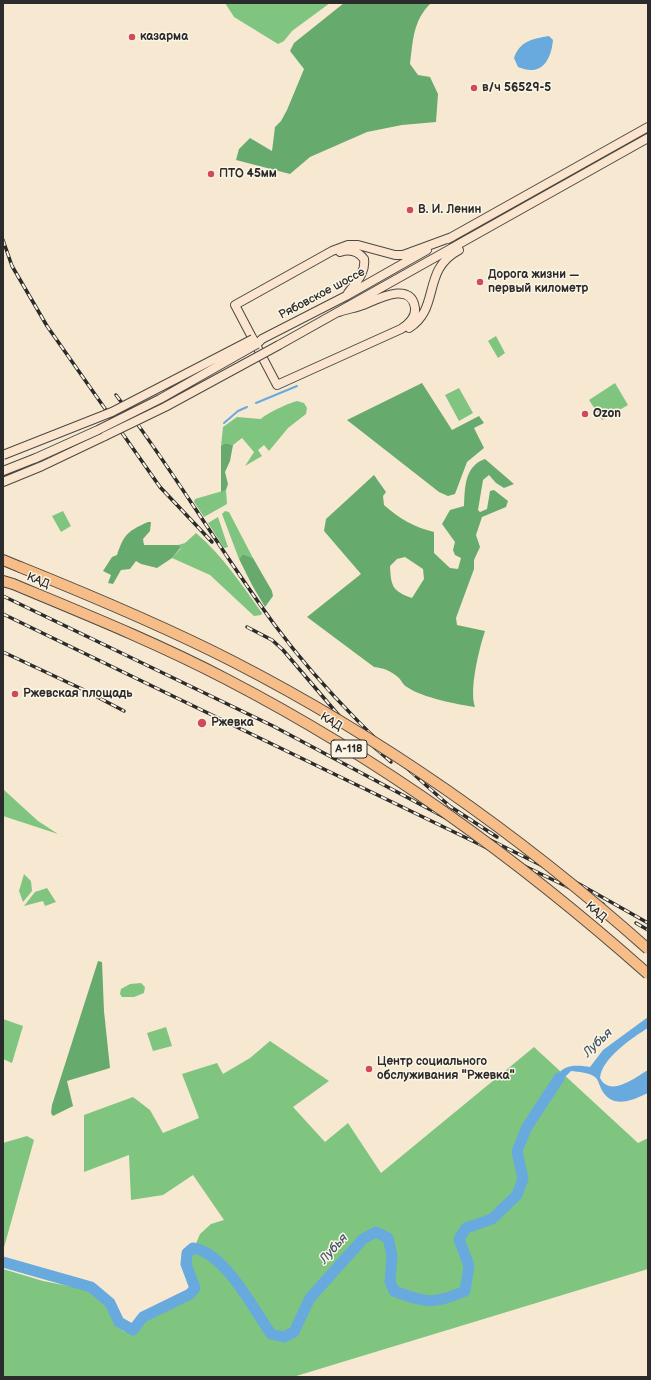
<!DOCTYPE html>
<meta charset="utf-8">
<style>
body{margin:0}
#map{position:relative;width:651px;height:1380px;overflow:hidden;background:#f7e9d1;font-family:"Balsamiq Sans",sans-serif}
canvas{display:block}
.frame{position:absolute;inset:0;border:4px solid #2b2b2b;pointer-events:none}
</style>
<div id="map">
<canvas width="651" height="1380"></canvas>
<div class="frame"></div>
</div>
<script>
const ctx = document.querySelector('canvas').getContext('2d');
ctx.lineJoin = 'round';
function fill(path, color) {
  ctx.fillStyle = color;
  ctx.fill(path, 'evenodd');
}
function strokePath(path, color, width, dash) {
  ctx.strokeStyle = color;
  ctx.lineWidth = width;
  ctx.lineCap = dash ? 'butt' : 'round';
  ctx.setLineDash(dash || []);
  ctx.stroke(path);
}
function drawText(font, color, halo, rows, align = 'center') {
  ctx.font = font + ' "Balsamiq Sans",sans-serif';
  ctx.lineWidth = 3;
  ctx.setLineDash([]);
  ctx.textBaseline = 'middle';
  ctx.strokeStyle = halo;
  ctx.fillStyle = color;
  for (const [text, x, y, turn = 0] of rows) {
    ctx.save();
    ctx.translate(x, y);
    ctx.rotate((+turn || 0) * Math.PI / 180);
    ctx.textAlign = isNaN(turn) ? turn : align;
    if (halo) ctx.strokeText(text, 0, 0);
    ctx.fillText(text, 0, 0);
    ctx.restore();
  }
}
fill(new Path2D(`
 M225 3H330L292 31 284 41 278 44 234 17Z
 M496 336 505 353 498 358 488 341Z
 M615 383 628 405 602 420 589 400Z
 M459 388 473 413 459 421 445 395Z
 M297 401 304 403 307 408 306 414 288 428 269 451 264 445 258 450 262 456 245 466 254 452 242 438 233 445 225 443 221 446 223 427 237 417 261 419C267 413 289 403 297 401Z
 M226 490 227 504 204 517 194 502 195 499Z
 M63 511 71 526 61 532 52 516Z
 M225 511 229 512 253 558 243 554 239 559 222 514Z
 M218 517 228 547 224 548 208 523Z
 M196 533C222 555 242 585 262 613L261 615 254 616 210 575 172 558 181 548 178 545 185 543Z
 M3 789 38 821 58 834 3 816Z
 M24 874 31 881 32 891 23 902 19 891Z
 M47 888 56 902 45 906 43 901 24 906 35 892Z
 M141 983 145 987 144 993 134 997H122L120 994 121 989 130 984Z
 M3 1019 23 1026 12 1063 3 1059Z
 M166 1027 172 1046 153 1051 147 1033Z
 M270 1041 329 1081 293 1107 325 1142 348 1123 381 1173 534 1047 638 1143 648 1138V1269L293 1377H3V1269L43 1281 89 1290 107 1305 116 1324 123 1331 134 1334 145 1320 193 1297 199 1289 190 1264 191 1255 200 1234 211 1224 224 1220 193 1175 163 1195 131 1200 129 1155 84 1172V1115L133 1097 150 1110 163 1133 199 1118 182 1074 217 1063 223 1074 250 1058Z
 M27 1136 34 1140 3 1251V1143Z`), '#7fc580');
fill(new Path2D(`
 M344 3 430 4C413 21 413 41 410 64L418 75 430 77 438 94 436 122 402 125 367 132 310 157 290 174 236 160 239 149 250 138 272 151 275 127 281 121 287 110 304 69 290 51 294 43Z
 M422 383 452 430 479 416 484 423 474 428 484 448 467 462 455 494 448 496 439 492 347 420Z
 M225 443 233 445 230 461 225 472 228 484 226 490 221 492V446Z
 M485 459 514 484 504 488 496 483 489 475 483 480 478 510 480 512 487 509 490 491 494 490 508 501 506 507 482 517 476 535 480 547 474 560V569L456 618 457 625 485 631C479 649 469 690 475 707 456 704 423 698 407 687 403 685 402 681 399 678 391 671 384 668 374 667L307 617 361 574 324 531 326 519 374 475 386 492 383 496 384 505C400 519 414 527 434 532V553L450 568 458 569 461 558 455 555 453 550 455 542 442 524 450 510 464 506C465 489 464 466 485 459ZM405 557 423 569 424 579 412 598C392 591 391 586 390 566L397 559Z
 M148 522H151L150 531 143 539 144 545H178L181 547 172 558 157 568 141 564 136 561 130 569 121 570 113 584 108 583 111 575 103 571 112 557 117 555C124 534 128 531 148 522Z
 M243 554 253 558 272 591 273 596 265 607 252 585 239 559Z
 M98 961 102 962 104 1011 110 1068 67 1081 73 1106 53 1116 51 1113 52 1105Z`), '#67aa6e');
fill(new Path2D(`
 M549 36 553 40C551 61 541 77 518 67L514 58C520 41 532 39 549 36Z
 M648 1017V1028C633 1037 601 1059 600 1078 610 1098 636 1077 648 1070V1093C633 1100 614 1109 603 1092 600 1088 599 1081 596 1078 590 1072 578 1072 571 1071L563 1079 553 1092 548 1089C560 1068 565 1063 590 1067L603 1050Z`), '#68aadd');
strokePath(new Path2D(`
 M256 403 297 386
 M224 423 238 411 247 407`), '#68aadd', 2);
strokePath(new Path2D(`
 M3 1262 91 1287 110 1303 119 1322 133 1330 143 1317 190 1294 195 1288 186 1264 187 1253 193 1248C225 1253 253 1308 271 1334L284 1337 294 1332 310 1298 363 1239 376 1232 388 1238 392 1255 390 1282 394 1291C426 1303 433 1305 465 1291L469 1266 459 1239 466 1228 492 1219 517 1195 523 1179 517 1151 527 1127 559 1078`), '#68aadd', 11);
const secondary = new Path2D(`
 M448 239 648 127
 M340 252C349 249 358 251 364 259 366 273 356 282 348 293
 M339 312C347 309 355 308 363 305 376 300 411 280 415 308 416 318 409 324 401 329L277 385 235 305 332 251 348 245H358L395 255H403L452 237
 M409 328C441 308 421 270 459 250
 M257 344 262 339 346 296 427 250
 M279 345 648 138
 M3 471 36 458
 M3 482 42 466 105 436`);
const highway = new Path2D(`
 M3 560 20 567
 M3 581 13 584`);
strokePath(secondary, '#4a4844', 10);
strokePath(highway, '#4a4844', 12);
strokePath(secondary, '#fce5cf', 8);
strokePath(highway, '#f7bd88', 10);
const rail = new Path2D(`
 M3 240 12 266 47 326 160 487 212 542
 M116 395C172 468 219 549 274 624 325 693 387 752 452 808
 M3 596 273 726 444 817 579 884 648 923
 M3 614 603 904
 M247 627 272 640 283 650 341 718 391 762
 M3 652 84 690 124 711
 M448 805 497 837
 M636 923 648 930`);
strokePath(rail, '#2b2b2b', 3.5);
strokePath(rail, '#fcf5e5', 2, [6]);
const secondaryBridge = new Path2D(`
 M105 436 165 407 279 345
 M3 455 112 412 253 339
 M36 458 98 430 160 399 257 344`);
const highwayBridge = new Path2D(`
 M20 567C92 596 164 626 234 662 384 739 522 837 648 949
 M13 584C85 614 157 643 226 679 382 760 517 858 648 974`);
strokePath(secondaryBridge, '#4a4844', 10, []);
strokePath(highwayBridge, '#4a4844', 12, []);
strokePath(secondaryBridge, '#fce5cf', 8);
strokePath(highwayBridge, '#f7bd88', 10);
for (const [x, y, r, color] of [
 [132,37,4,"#d1495b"],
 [474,88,4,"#d1495b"],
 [211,174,4,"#d1495b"],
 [410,210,4,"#d1495b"],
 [480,282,4,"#d1495b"],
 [585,414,4,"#d1495b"],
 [15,694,4,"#d1495b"],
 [202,723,5,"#d1495b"],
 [369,1069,4,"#d1495b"]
]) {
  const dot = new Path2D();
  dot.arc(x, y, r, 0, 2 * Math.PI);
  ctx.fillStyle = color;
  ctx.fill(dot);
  strokePath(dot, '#fcf5e5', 1.5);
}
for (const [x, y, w] of [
 [349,749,36]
]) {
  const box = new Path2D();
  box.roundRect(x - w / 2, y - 9, w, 18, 3);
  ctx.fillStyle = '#fcf5e5';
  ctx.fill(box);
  strokePath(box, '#2b2b2b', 1);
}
drawText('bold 11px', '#2b2b2b', null, [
 ["А-118",349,749]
]);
drawText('bold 12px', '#2b2b2b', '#fcf5e5', [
 ["казарма",140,37],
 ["в/ч 56529-5",482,88],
 ["ПТО 45мм",219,174],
 ["В. И. Ленин",418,210],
 ["Дорога жизни —",488,275],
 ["первый километр",488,289],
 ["Ozon",593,414],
 ["Ржевская площадь",23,694],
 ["Ржевка",211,723],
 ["Центр социального",377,1062],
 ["обслуживания \"Ржевка\"",377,1076]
], 'left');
drawText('12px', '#2b2b2b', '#fcf5e5', [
 ["Рябовское шоссе",322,294,-28],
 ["КАД",38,581,22],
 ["КАД",331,722,31],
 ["КАД",596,912,40]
]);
drawText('italic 13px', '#405769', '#fcf5e5', [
 ["Лубья",598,1043,-44],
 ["Лубья",334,1249,-48]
]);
</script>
